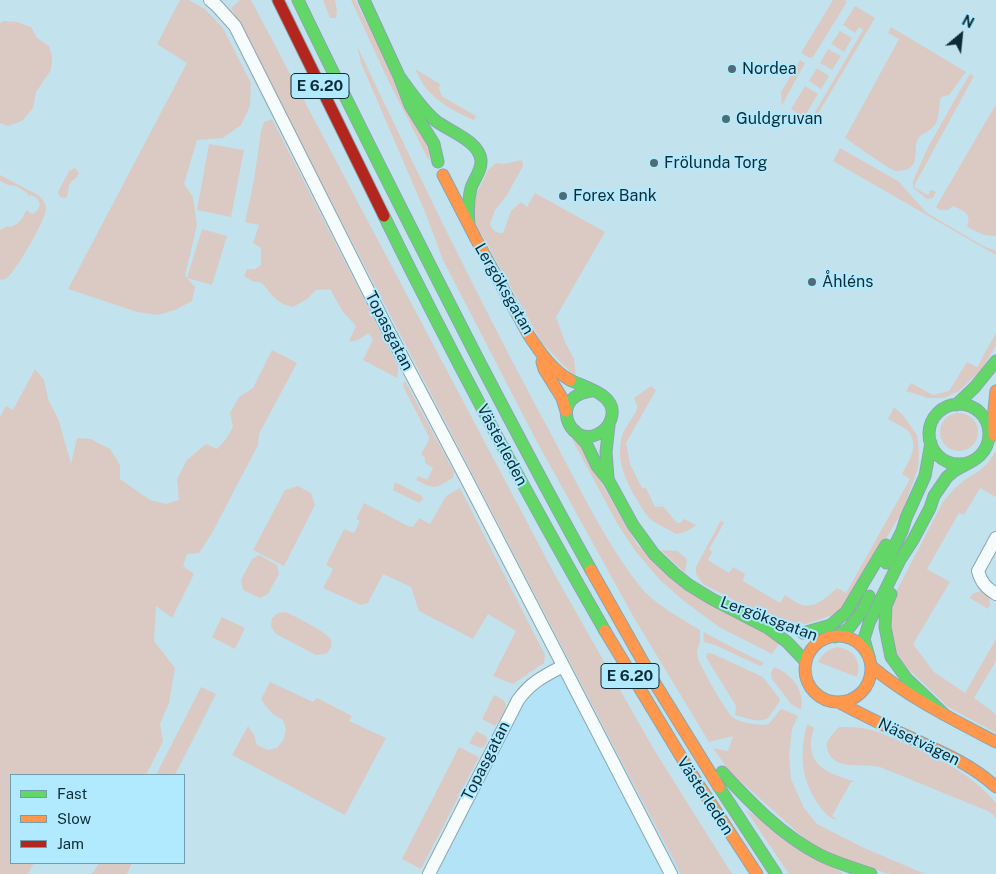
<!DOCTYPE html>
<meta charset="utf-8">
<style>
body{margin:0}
#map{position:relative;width:996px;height:874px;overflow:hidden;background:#c2e2ee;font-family:"Public Sans",sans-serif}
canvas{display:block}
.legend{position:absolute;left:10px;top:774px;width:175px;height:90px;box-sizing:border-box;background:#b1eaff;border:1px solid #6f9eaf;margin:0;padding:6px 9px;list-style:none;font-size:15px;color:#0d2c36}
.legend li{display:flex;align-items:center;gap:10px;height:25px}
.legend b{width:25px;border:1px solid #6f9eaf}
.north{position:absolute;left:936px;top:10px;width:50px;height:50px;-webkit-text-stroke:4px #b1eaff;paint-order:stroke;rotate:28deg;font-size:14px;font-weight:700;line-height:20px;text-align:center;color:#0d2c36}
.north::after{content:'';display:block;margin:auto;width:18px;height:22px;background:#0d2c36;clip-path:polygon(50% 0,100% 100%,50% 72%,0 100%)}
</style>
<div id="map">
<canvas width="996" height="874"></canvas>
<ul class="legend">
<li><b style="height:6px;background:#63d668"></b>Fast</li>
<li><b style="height:6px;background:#ff974d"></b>Slow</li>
<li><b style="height:6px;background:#b3261e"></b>Jam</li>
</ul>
<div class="north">N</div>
</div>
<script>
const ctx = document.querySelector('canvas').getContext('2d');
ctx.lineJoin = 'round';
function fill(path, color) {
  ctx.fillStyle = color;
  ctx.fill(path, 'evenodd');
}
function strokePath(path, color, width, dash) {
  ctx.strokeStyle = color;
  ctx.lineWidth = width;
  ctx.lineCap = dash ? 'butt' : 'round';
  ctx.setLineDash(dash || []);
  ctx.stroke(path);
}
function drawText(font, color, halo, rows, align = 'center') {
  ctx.font = font + ' "Public Sans",sans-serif';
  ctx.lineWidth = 4;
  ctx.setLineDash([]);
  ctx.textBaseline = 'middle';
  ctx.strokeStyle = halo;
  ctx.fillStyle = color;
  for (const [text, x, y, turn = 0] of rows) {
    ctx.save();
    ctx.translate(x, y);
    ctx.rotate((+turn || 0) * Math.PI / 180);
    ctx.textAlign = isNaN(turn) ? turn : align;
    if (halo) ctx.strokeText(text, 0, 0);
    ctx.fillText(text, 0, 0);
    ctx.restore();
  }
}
fill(new Path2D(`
 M566 655 681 874H423L491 743 518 689 554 661Z`), '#b2e3f6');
fill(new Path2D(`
 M180 0H189L205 9 223 28 251 83 250 106 241 125 223 138 197 140 184 184 193 197 197 225 185 276 195 287 192 301 175 310 158 315 137 312 68 289 187 63 157 44Z
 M240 0H251L555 575 653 748 732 874H681L614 747 231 8Z
 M323 0H335L337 10 336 18H330Z
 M351 0H355L430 145 429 161 386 76Z
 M833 0H845L847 2 813 57 810 58 801 53Z
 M855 6 875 18 812 124 811 119 863 30 859 27 855 33 843 25Z
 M3 21 17 22 31 27 37 38 49 46 52 56 51 70 36 92 33 108 22 121 8 126 0 123V24Z
 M891 27 966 72 949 95 941 97C938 107 940 119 934 126 929 133 919 133 917 141 914 149 918 160 911 167 907 170 901 171 896 171 890 170 853 143 845 138L899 39 888 33Z
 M840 31 852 38 844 52 831 44Z
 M357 46C417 172 478 298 544 421 574 476 601 536 639 585 655 605 679 617 700 630V641L697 651 698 659C703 670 726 713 734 718 742 723 760 726 769 724L780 710 782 709 798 716 792 729 789 755 791 779 804 808 817 824 862 847 925 874H890L868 868 814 847 729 771 713 748 728 751 733 736 709 742 633 616 536 440 443 260 425 212 361 63Z
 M828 49 841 56 832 70 820 63Z
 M800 60 805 63 782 105 781 92Z
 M817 68 829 76 821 89 809 81Z
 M415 69 440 84 439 89 443 97 476 116 474 120C455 112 438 103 425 87 421 81 418 75 415 69Z
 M970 74 974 76 914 186 915 188 928 195 931 190 936 192 933 198 927 199 913 188V181L927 149 958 94Z
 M805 86 818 94 804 117 791 109Z
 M996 104V236H994L984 235 967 227C972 213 964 211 953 206L948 210H940L936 207Z
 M272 119 398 366V372L397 378 363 360 373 339 368 333C362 338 357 342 349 341L356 326 343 312 330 289 316 290 307 299 293 307C276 303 273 296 262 283L252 281 244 276 247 269H255L261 265V248L253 243 259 225 245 222 254 180 261 131 264 122Z
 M209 144 244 150 231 217 197 210Z
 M840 148 898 181 927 213 983 246 996 251V255L833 161Z
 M522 160 523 166 507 195 495 210 490 224C493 231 496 233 503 233L511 211 521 202 527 207 535 193 605 232 556 317 565 342 574 359 576 378 542 343 476 224 474 199 488 170 496 163 504 164Z
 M75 168 79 173C77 179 72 180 69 185 68 189 68 193 67 197L64 198 60 197 58 192 69 171Z
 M0 175 38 195C42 199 46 203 46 208 47 218 16 271 7 278 4 280 3 279 0 280V230L7 226 10 227C19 224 23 219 26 210L32 214C37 212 39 208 40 204L37 198 31 195 29 196 26 192 16 186 8 185 0 181Z
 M202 229 227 236 212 285 187 278Z
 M996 333V345L982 369 959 391 944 398H928L906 391 911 383 933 395 949 391 967 362 977 367Z
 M272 350 297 363 259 434 258 445 212 533 199 553 187 554 183 566 194 574 172 618 156 606 154 641 175 668 169 703 160 724 163 741 146 775H11V863H34L28 874H0V417L6 406 13 410 35 369 44 380 48 399 59 421 71 464 77 438 91 439 110 449 120 465V479L150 500 166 504 179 500 177 479 187 460 206 444 217 449 226 439 233 427 230 413 239 397 253 388Z
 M405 381 454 472 453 478C433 489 437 490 416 480L418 476 427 480 433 468 425 463V458L421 454 428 442 429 437 404 388 403 385Z
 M651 386 656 390 626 443 630 464 642 488H646L655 507 663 506 671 516 677 523H680L684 519 696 525C691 530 682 533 676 534 667 528 657 525 649 518 643 511 639 503 634 495 624 476 616 459 622 436 625 426 633 419 637 409V405L634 398Z
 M894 407 903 415 917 435 919 451 918 468 903 510 875 557 838 613 806 624 793 623 771 616 749 608 703 584 696 574V567L721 520 724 523 709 549 712 552 708 560 729 573 733 567 745 574 743 581 780 603 785 595C790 598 796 603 802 605 816 608 827 597 837 588L846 593 910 479 902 474C909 461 919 447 909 432 905 427 894 423 888 419Z
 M940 432a19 19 0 1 1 38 0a19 19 0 1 1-38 0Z
 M575 437 638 546 780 642 772 654 719 627 684 601 660 580 636 552 617 523 572 439Z
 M996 451V497L980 488 964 515 959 513 927 569 950 582 913 644 934 672 965 693 996 639V661L974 698 996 714V733L948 707 897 658 890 619 897 590 943 502 955 488 966 479 979 471 987 464Z
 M395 482 422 496 423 499 419 503 393 490Z
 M298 486 311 493 315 505 284 566 253 550 285 490Z
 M460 488 545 655 544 663 513 684 493 676 516 631 488 614 473 639 419 611 411 587 383 574 368 603 361 605 323 588 333 569 326 565 344 529 354 533 360 521 356 519 364 503 408 526 413 527 419 518 430 524 446 496Z
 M661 550 677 551 687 559 685 573Z
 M259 555 277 565 279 574 268 594 260 598 243 590 241 580 252 559Z
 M980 591 989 597 990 604 988 609 970 598 972 594Z
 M286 612C295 617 328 632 331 640 333 645 330 650 326 654L316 655 276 634 271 627 272 618 278 613Z
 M222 617 245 628 235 649 212 637Z
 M704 632 720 641 764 663 761 666 758 665 715 645 704 642 703 633Z
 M838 647C854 650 862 661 857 677L818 662C822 654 828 649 838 647Z
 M707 653 713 654 763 677 779 698 780 701 768 718C758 724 745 717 735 715L736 706 707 659 706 657Z
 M774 667C792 674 805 690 801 710L791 704 772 679 771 673Z
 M270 682 313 702 317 698 352 716 349 721 386 738 345 815 232 755 248 726 254 735 257 745 268 750 277 748 284 739 286 729 283 720 273 714 265 705 261 699Z
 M201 687 216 694 175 775H156Z
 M494 695C498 697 503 699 505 702 508 709 499 721 495 726L482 719Z
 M807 724 814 728C802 765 827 773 856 782H851L832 816 838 820C830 819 825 813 820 807 801 780 799 755 807 724Z
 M839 727C851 727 862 727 874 731 882 733 891 737 899 741 934 755 971 773 996 803V818L990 812 880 767C864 763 839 771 829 754 827 750 826 746 827 742 830 737 835 731 839 727Z
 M476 731C486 736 491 736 484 747L480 748 469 743Z
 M459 747 479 757 421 869 402 859Z
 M746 810 844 874H789Z
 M99 863H132L127 874H92Z`), '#dbcac4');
const street = new Path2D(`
 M210 0 217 6 235 26 388 330 466 478 671 874
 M996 538 978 571C981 582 986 588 996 594
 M429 874 518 700C531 682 544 676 563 666`);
const fast = new Path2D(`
 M298 0C356 121 417 240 478 359 515 430 552 500 591 570
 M364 0 399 76 410 105 434 144 438 162
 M399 76C410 91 421 108 436 121 449 131 479 141 481 160 482 170 474 179 471 188 468 200 468 212 469 223
 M384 216C453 357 527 495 605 631
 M570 380C586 388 619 395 611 419 609 426 604 431 598 434 572 447 552 406 580 394 583 392 587 392 591 391
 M929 434a30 30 0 1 1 60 0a30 30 0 1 1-60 0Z
 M956 405 975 387 996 361
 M575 431 586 443 597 466 609 481 633 525 654 554 674 573 689 585 712 599 768 628 787 642 806 662
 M608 478 606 452 609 425
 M886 563 902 531 906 518 925 476 931 443
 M891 594 886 606 885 627 891 657 907 679 944 714
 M803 633 831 625 846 612 886 545
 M835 637 849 628 862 611 869 596
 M869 657 864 639 869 623 900 560 913 540 930 508 934 496 947 477 954 471 974 460
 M722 772C751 803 781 835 820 855 836 863 854 868 871 874
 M719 787 776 874`);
const slow = new Path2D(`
 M443 175 476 239 528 334C539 351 552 370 570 380
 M542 362 544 369 562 398 566 411
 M994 435V410L996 391
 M591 570 656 685 719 787
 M605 631 689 770 757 874
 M805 669a33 33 0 1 1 66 0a33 33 0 1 1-66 0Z
 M871 666C909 698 952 719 996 742
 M838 702C861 714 883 725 907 736 939 751 970 763 996 787`);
const jam = new Path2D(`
 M278 0 384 216`);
strokePath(street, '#8aa6b0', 14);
strokePath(fast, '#8aa6b0', 13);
strokePath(slow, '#8aa6b0', 13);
strokePath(jam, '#8aa6b0', 13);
strokePath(street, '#f6fbfc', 12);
strokePath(fast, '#63d668', 11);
strokePath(slow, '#ff974d', 11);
strokePath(jam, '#b3261e', 11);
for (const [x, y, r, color] of [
 [732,69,5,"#4c6c76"],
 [726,119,5,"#4c6c76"],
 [654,163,5,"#4c6c76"],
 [563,196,5,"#4c6c76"],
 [812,282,5,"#4c6c76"]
]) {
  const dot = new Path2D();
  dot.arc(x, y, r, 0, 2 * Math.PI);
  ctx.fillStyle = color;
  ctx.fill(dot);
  strokePath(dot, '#b1eaff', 2);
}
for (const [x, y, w] of [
 [320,86,58],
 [630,676,58]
]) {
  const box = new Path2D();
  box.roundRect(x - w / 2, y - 12.5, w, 25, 4);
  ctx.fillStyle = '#b1eaff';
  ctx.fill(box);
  strokePath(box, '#0d2c36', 1);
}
drawText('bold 15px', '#0d2c36', null, [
 ["E 6.20",320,86],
 ["E 6.20",630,676]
]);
drawText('16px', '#0d2c36', '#b1eaff', [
 ["Nordea",742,69],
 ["Guldgruvan",736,119],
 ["Frölunda Torg",664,163],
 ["Forex Bank",573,196],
 ["Åhléns",822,282]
], 'left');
drawText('16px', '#0d2c36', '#b1eaff', [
 ["Lergöksgatan",504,289,60],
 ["Topasgatan",389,331,63],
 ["Västerleden",502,445,62],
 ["Lergöksgatan",769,619,20],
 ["Näsetvägen",919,742,26],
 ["Topasgatan",486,761,-63],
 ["Västerleden",705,796,57]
]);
</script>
